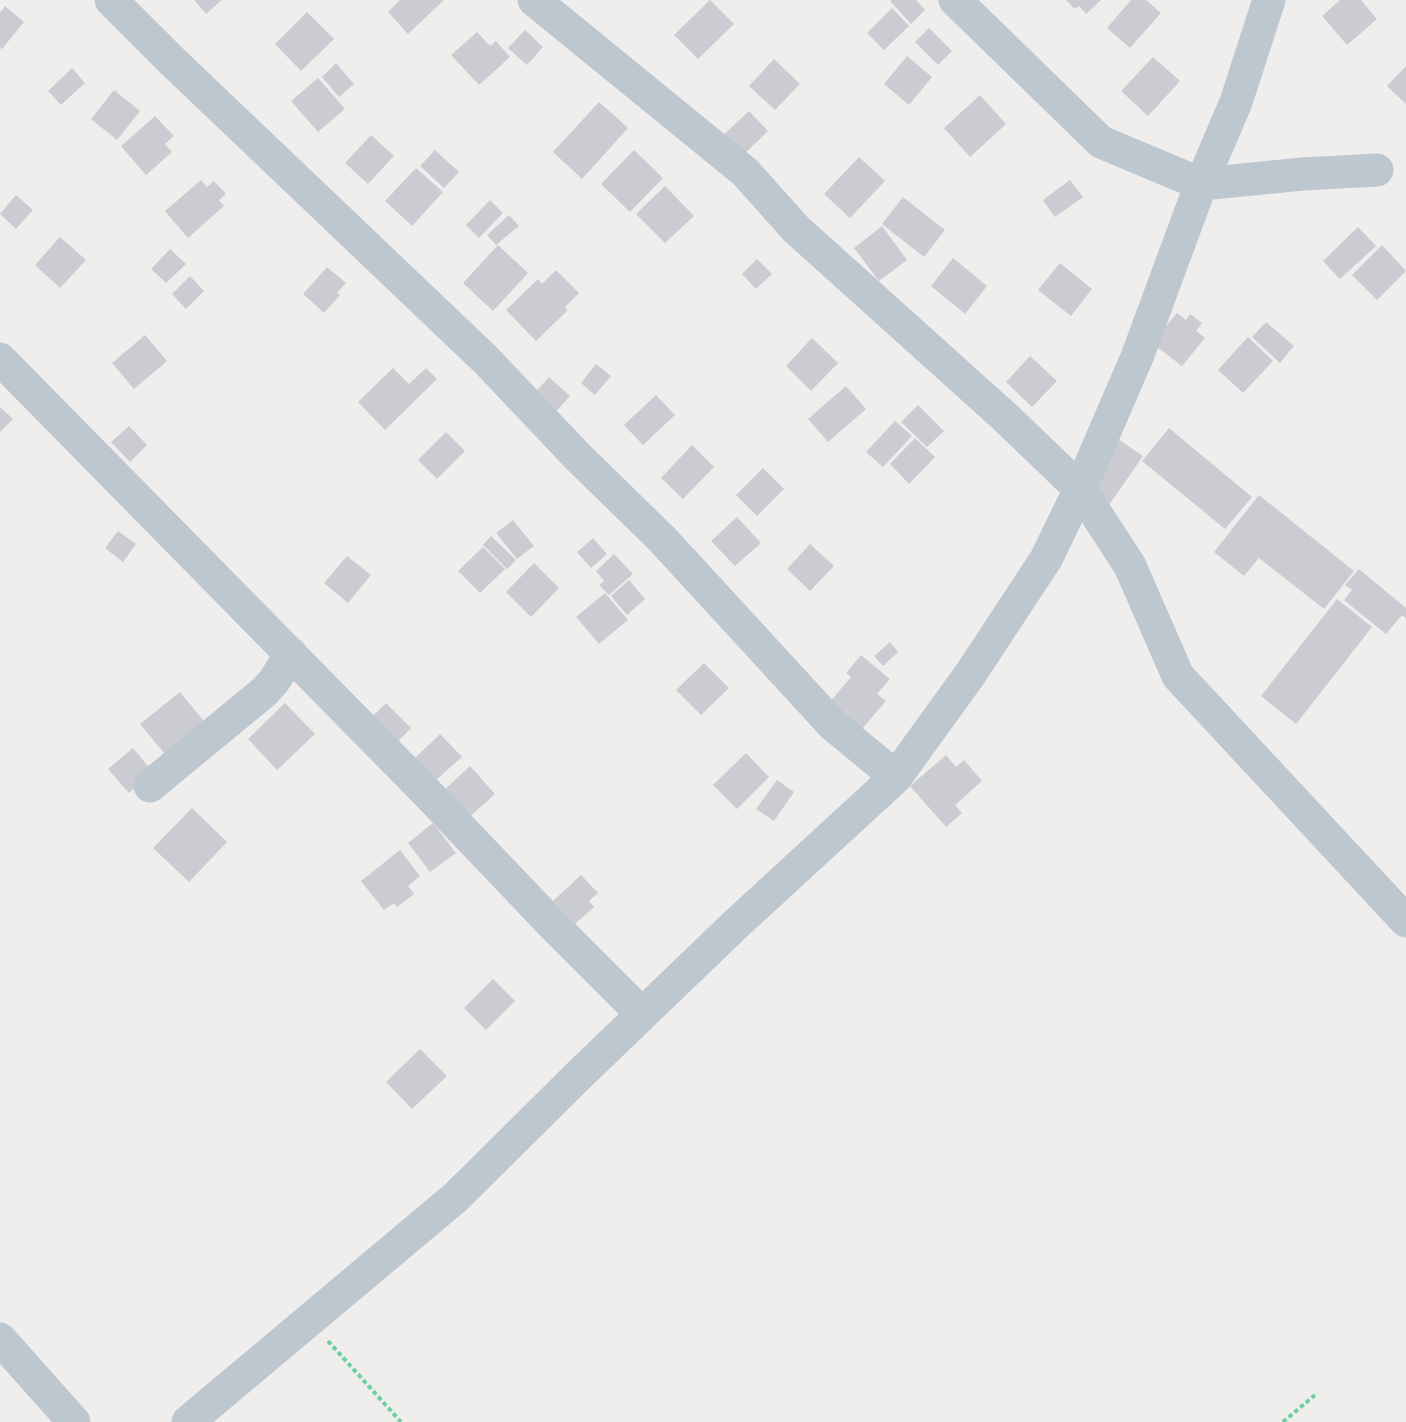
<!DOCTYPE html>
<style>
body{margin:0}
canvas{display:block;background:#f0eded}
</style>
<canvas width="1406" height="1422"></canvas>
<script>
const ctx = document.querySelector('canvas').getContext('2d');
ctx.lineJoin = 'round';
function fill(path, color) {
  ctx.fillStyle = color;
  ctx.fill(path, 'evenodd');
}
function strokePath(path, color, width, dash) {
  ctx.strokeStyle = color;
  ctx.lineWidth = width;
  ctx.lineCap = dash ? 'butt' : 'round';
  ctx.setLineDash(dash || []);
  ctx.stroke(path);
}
fill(new Path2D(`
 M194 0H222L206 14Z
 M400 0H444L408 34 388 12Z
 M710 0 734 24 698 59 674 35Z
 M892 0H916L925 10 911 24 890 1Z
 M1066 0H1101L1086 14 1079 6 1075 9Z
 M1131 0H1146L1161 13 1130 48 1107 28Z
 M1340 0H1361L1377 19 1347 45 1322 16Z
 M5 6 24 22 2 49 0 48V13Z
 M892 8 909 26 884 50 867 33Z
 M307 12 334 39 301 71 275 44Z
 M929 28 952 51 938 65 915 42Z
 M525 30 543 47 527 65 508 48Z
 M477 32 490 46 496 41 510 57 479 85 451 55Z
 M907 56 932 77 909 105 884 84Z
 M1153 57 1180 81 1148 116 1121 91Z
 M774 59 800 84 775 110 749 86Z
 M336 63 354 84 339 97 322 77Z
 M1406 66V104L1387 86Z
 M72 68 85 83 61 105 48 91Z
 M318 78 345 109 318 132 291 101Z
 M114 90 140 111 117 140 91 119Z
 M980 95 1006 124 970 157 944 128Z
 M599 102 628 128 582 179 553 152Z
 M749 111 768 131 738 160 718 140Z
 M155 116 174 136 165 144 172 152 146 175 121 146Z
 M371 135 394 156 368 184 345 163Z
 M435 150 459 172 444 188 420 166Z
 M634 150 663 178 630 212 601 184Z
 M859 157 885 181 850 218 824 194Z
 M416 168 443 192 412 226 385 201Z
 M201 180 207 187 214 181 226 194 219 200 224 206 188 238 165 211Z
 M1070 180 1083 197 1055 217 1043 200Z
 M665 186 694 216 665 243 636 214Z
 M16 195 33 210 16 229 0 214Z
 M903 197 945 230 924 257 882 224Z
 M490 200 503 213 479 238 466 225Z
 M509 215 519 226 496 245 487 235Z
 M882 226 907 260 879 281 854 248Z
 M1358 227 1376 246 1340 279 1323 261Z
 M60 237 86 260 60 288 35 265Z
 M498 245 528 273 493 311 463 283Z
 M1382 245 1406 271 1377 300 1352 275Z
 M170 249 186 264 166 283 151 269Z
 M953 258 987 286 965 314 931 286Z
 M757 259 772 274 756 289 742 274Z
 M1060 263 1092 289 1071 316 1038 290Z
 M327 267 346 283 337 293 340 295 324 313 303 294Z
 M556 270 579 293 565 307 568 310 536 341 506 310 538 279 542 284Z
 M190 276 204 291 186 309 172 294Z
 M1177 313 1186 320 1190 314 1202 323 1196 331 1205 338 1182 366 1152 343Z
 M1266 322 1294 346 1280 363 1252 337Z
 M145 335 167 361 134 389 112 363Z
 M1248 337 1273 361 1243 393 1218 370Z
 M812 338 838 363 811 391 786 366Z
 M1030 356 1057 381 1032 407 1006 382Z
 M596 364 611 376 595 395 581 383Z
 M393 368 409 384 426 368 437 379 385 430 358 402Z
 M549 377 570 396 551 417 530 398Z
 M846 386 866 409 828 442 808 419Z
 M656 395 675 415 643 445 624 425Z
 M918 405 944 431 927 447 901 422Z
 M0 407 13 419 0 432Z
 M895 421 912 436 883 467 866 452Z
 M129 426 147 445 130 462 111 442Z
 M1169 428 1252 497 1225 529 1142 461Z
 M446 432 465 451 437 479 418 460Z
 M915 438 935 457 909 484 890 464Z
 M1118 439 1143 456 1107 508 1083 491Z
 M692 445 714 467 683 499 661 478Z
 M763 468 784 489 757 516 736 495Z
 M1259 495 1354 571 1324 609 1259 558 1244 576 1214 552Z
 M737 517 761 543 735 566 711 541Z
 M513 520 534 546 517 559 496 533Z
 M118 531 136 544 123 562 105 548Z
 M491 536 516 560 507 569 483 545Z
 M593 538 607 554 591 568 577 552Z
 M810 544 834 566 810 591 787 569Z
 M483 547 505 569 480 593 458 571Z
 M614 554 633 574 609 595 599 585 604 581 596 571Z
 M347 556 371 575 348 603 324 583Z
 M534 563 559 588 531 617 506 592Z
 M1359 569 1406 608V618L1402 615 1386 634 1344 600 1352 590 1345 585Z
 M629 580 645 599 627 615 611 596Z
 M605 593 628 620 599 644 576 617Z
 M1337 599 1372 627 1296 724 1261 696Z
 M890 642 898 652 883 666 874 656Z
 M861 655 890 679 877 694 886 701 854 738 822 711 851 677 846 673Z
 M704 663 729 688 701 715 676 690Z
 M180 692 208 726 169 759 140 724Z
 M285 703 315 734 277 770 248 739Z
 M386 703 411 728 391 749 366 723Z
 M440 734 462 757 436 780 415 758Z
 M133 748 153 772 129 793 108 769Z
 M746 753 769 777 737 809 713 785Z
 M946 755 956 767 964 760 982 781 955 805 962 813 946 827 910 786Z
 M470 766 495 794 465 821 440 794Z
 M777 780 794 792 774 821 756 809Z
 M192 808 227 842 189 882 153 848Z
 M433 823 456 853 430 872 408 843Z
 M400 850 420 876 408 886 414 894 397 907 394 903 384 910 361 881Z
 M581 875 598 893 589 901 594 907 575 924 553 901Z
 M493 979 515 1001 486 1030 464 1008Z
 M420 1049 447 1076 412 1109 386 1082Z`), '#caccd2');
strokePath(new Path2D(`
 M328 1341 401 1422
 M1283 1422 1315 1395`), '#70cea5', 4, [4.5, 3]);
strokePath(new Path2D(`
 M111 0 171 60 486 360 577 456 663 540 833 725 896 777
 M534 0 745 172 796 229 1005 417 1080 489 1130 566 1178 676 1406 921
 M955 0 1101 142 1201 184 1303 174 1377 170
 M0 359 429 795 553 925 642 1014
 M150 786 264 692 274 681 291 654
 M0 1339 74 1422
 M188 1422 456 1197 577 1077 735 925 896 777 971 673 1046 559 1080 489 1137 357 1201 184 1236 102 1269 0`), '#bdc7d0', 33);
</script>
